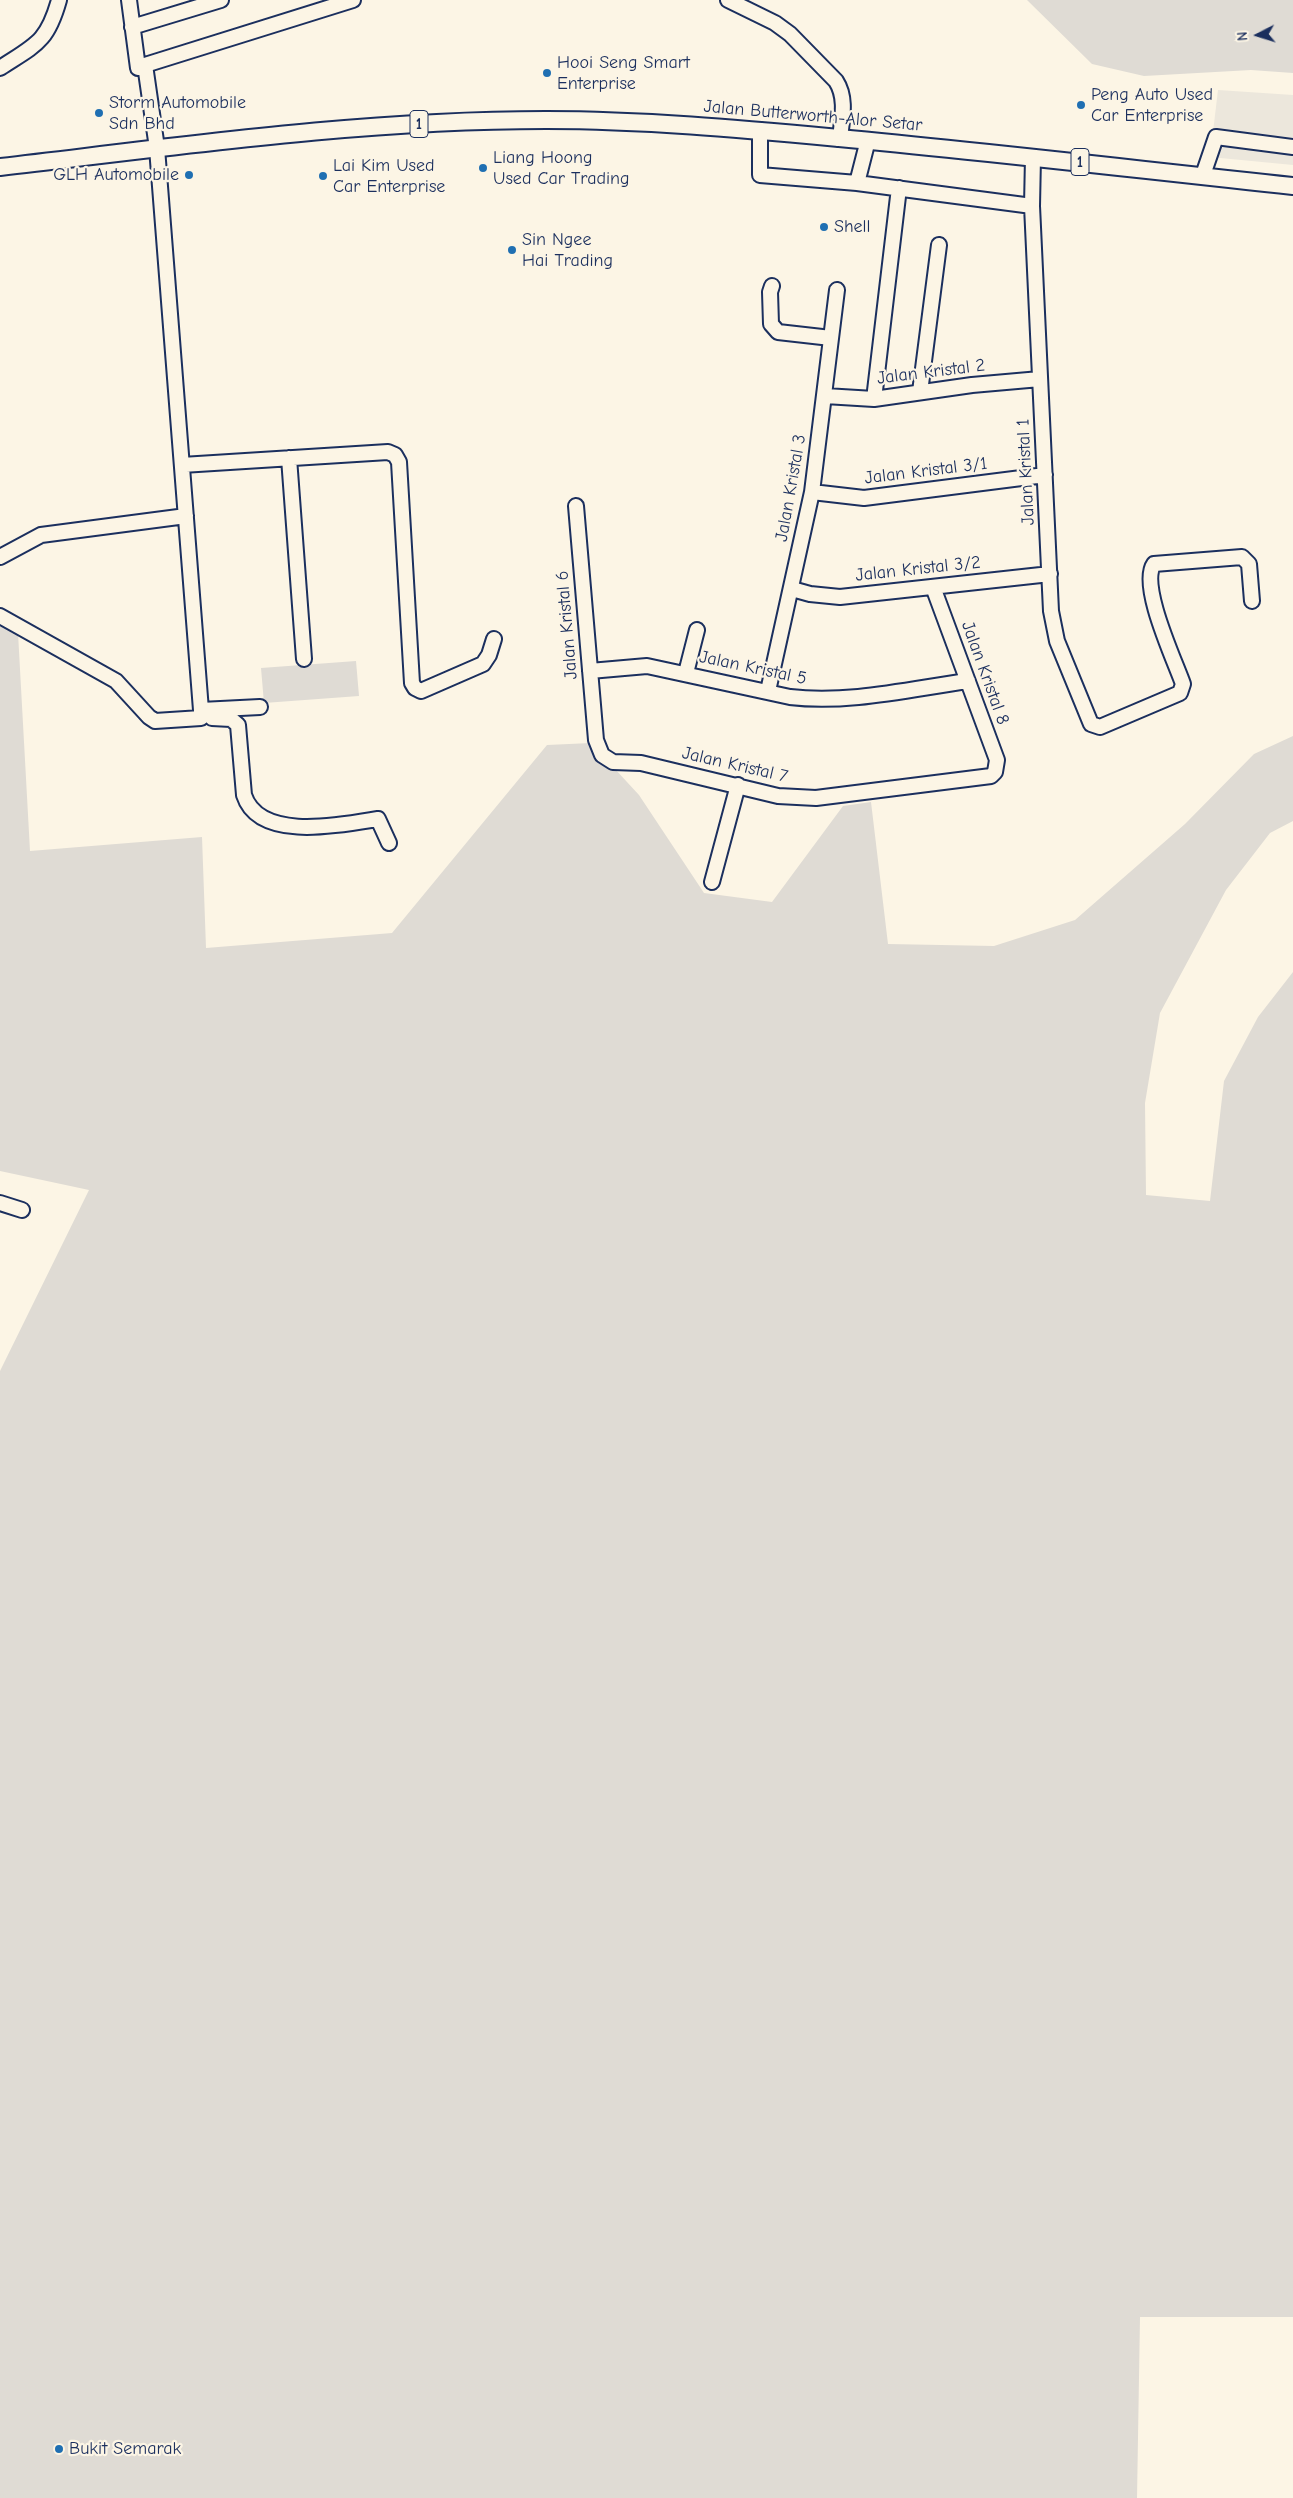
<!DOCTYPE html>
<style>
body{margin:0}
#map{position:relative;width:1293px;height:2498px;overflow:hidden;background:#fcf5e5;font-family:"Comic Neue",sans-serif}
canvas{display:block}
.north{position:absolute;left:1233px;top:10px;width:50px;height:50px;-webkit-text-stroke:4px #fcf5e5;paint-order:stroke;rotate:265deg;font-size:14px;font-weight:700;line-height:20px;text-align:center;color:#1b2f5e}
.north::after{content:'';display:block;margin:auto;width:18px;height:22px;background:#1b2f5e;clip-path:polygon(50% 0,100% 100%,50% 72%,0 100%)}
</style>
<div id="map">
<canvas width="1293" height="2498"></canvas>
<div class="north">N</div>
</div>
<script>
const ctx = document.querySelector('canvas').getContext('2d');
ctx.lineJoin = 'round';
function fill(path, color) {
  ctx.fillStyle = color;
  ctx.fill(path, 'evenodd');
}
function strokePath(path, color, width, dash) {
  ctx.strokeStyle = color;
  ctx.lineWidth = width;
  ctx.lineCap = dash ? 'butt' : 'round';
  ctx.setLineDash(dash || []);
  ctx.stroke(path);
}
function drawText(font, color, halo, rows, align = 'center') {
  ctx.font = font + ' "Comic Neue",sans-serif';
  ctx.lineWidth = 4.5;
  ctx.setLineDash([]);
  ctx.textBaseline = 'middle';
  ctx.strokeStyle = halo;
  ctx.fillStyle = color;
  for (const [text, x, y, turn = 0] of rows) {
    ctx.save();
    ctx.translate(x, y);
    ctx.rotate((+turn || 0) * Math.PI / 180);
    ctx.textAlign = isNaN(turn) ? turn : align;
    if (halo) ctx.strokeText(text, 0, 0);
    ctx.fillText(text, 0, 0);
    ctx.restore();
  }
}
fill(new Path2D(`
 M1218 90 1293 95V165L1210 157Z`), '#ece7dc');
fill(new Path2D(`
 M1027 0H1293V73L1251 70 1144 76 1092 64Z
 M0 622 18 633 30 851 202 837 206 948 392 933 547 745 591 743 639 795 704 893 772 902 843 806 871 802 888 944 994 946 1075 920 1185 824 1254 754 1293 736V821L1270 833 1226 890 1160 1013 1145 1103 1146 1195 1210 1201 1224 1081 1258 1017 1293 972V2317H1140L1137 2498H0V1371L89 1190 0 1171Z
 M356 661 359 696 264 703 261 668Z`), '#dfdbd4');
const minor = new Path2D(`
 M129 0 138 68
 M728 0 775 23 790 34 836 81C847 98 842 119 840 138
 M132 27 221 0
 M0 68C35 45 47 43 59 0
 M760 130V175L857 183 1032 206
 M1033 157 1032 206 1051 611 1057 641 1091 724 1100 727 1180 693 1183 684C1175 661 1139 585 1154 564L1242 557 1249 564 1252 601
 M1203 175 1216 137 1293 147
 M857 183 868 140
 M772 286 770 292 771 324 778 332 831 338
 M920 392 939 245
 M825 396 874 399 972 385 1040 379
 M874 399 899 188
 M289 458 304 659
 M182 465 388 452 395 455 399 462 412 683 415 688 421 691 483 664 489 655 494 639
 M812 492 864 498 1045 475
 M576 506 596 740 602 755 613 762 641 763 778 796 816 798 991 776 995 772 997 760 933 587
 M0 557 41 535 186 516
 M792 589 810 594 840 597 1050 574
 M0 616 116 681 149 717 155 721 201 718V710L260 707
 M590 671 647 666 790 697C848 704 910 689 968 681
 M686 673 697 630
 M768 691 812 492 837 290
 M201 710 157 148 145 65 353 0
 M212 718 231 719 238 725 244 795C259 842 341 825 378 819L389 843
 M712 882 738 785
 M0 1203 22 1210`);
const major = new Path2D(`
 M0 167C181 146 363 120 546 120 644 120 741 129 839 138 990 152 1142 170 1293 186`);
strokePath(minor, '#1b2f5e', 18);
strokePath(major, '#1b2f5e', 20);
strokePath(minor, '#fcf5e5', 14);
strokePath(major, '#fcf5e5', 16);
for (const [x, y, r, color] of [
 [547,73,5,"#1f6fb2"],
 [1081,105,5,"#1f6fb2"],
 [99,113,5,"#1f6fb2"],
 [483,168,5,"#1f6fb2"],
 [189,175,5,"#1f6fb2"],
 [323,176,5,"#1f6fb2"],
 [824,227,5,"#1f6fb2"],
 [512,250,5,"#1f6fb2"],
 [59,2449,5,"#1f6fb2"]
]) {
  const dot = new Path2D();
  dot.arc(x, y, r, 0, 2 * Math.PI);
  ctx.fillStyle = color;
  ctx.fill(dot);
  strokePath(dot, '#fcf5e5', 2);
}
for (const [x, y, w] of [
 [419,124,18],
 [1080,162,18]
]) {
  const box = new Path2D();
  box.roundRect(x - w / 2, y - 13.5, w, 27, 4);
  ctx.fillStyle = '#fcf5e5';
  ctx.fill(box);
  strokePath(box, '#1b2f5e', 1);
}
drawText('bold 16px', '#1b2f5e', null, [
 ["1",419,124],
 ["1",1080,162]
]);
drawText('18px', '#1b2f5e', '#fcf5e5', [
 ["Hooi Seng Smart",557,63],
 ["Enterprise",557,84],
 ["Peng Auto Used",1091,95],
 ["Car Enterprise",1091,116],
 ["Storm Automobile",109,103],
 ["Sdn Bhd",109,124],
 ["Liang Hoong",493,158],
 ["Used Car Trading",493,179],
 ["Lai Kim Used",333,166],
 ["Car Enterprise",333,187],
 ["GLH Automobile",179,175,"right"],
 ["Shell",834,227],
 ["Sin Ngee",522,240],
 ["Hai Trading",522,261],
 ["Bukit Semarak",69,2449]
], 'left');
drawText('18px', '#1b2f5e', '#fcf5e5', [
 ["Jalan Butterworth-Alor Setar",813,116,5],
 ["Jalan Kristal 2",931,372,-7],
 ["Jalan Kristal 3/1",926,471,-7],
 ["Jalan Kristal 1",1026,472,-93],
 ["Jalan Kristal 3",791,488,-80],
 ["Jalan Kristal 3/2",918,569,-6],
 ["Jalan Kristal 6",567,625,-95],
 ["Jalan Kristal 5",753,668,12],
 ["Jalan Kristal 8",985,673,70],
 ["Jalan Kristal 7",735,765,13]
]);
</script>
